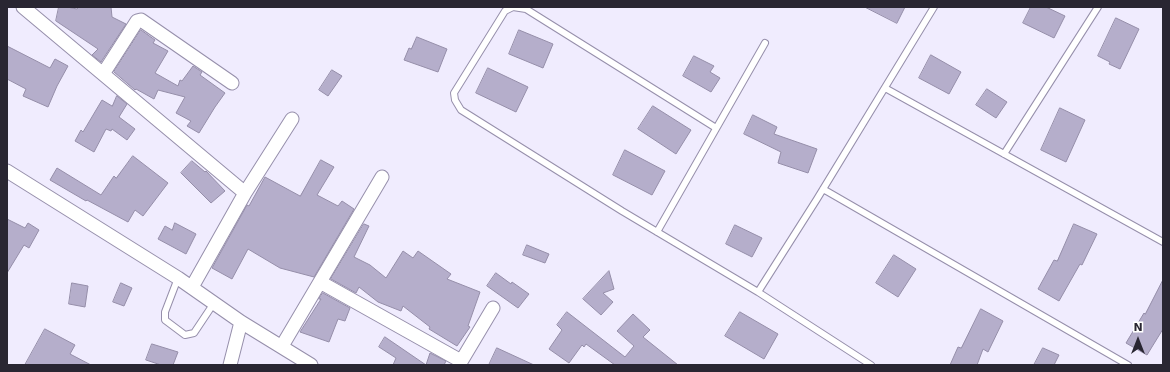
<!DOCTYPE html>
<style>
body{margin:0}
#map{position:relative;width:1170px;height:372px;overflow:hidden;background:#f0ecfe;font-family:"DejaVu Sans",sans-serif}
canvas{display:block}
.frame{position:absolute;inset:0;border:8px solid #292632;pointer-events:none}
.north{position:absolute;left:1118px;top:320px;width:40px;height:40px;-webkit-text-stroke:3px #fff;paint-order:stroke;rotate:0deg;font-size:11px;font-weight:700;line-height:16px;text-align:center;color:#292632}
.north::after{content:'';display:block;margin:auto;width:14px;height:18px;background:#292632;clip-path:polygon(50% 0,100% 100%,50% 72%,0 100%)}
</style>
<div id="map">
<canvas width="1170" height="372"></canvas>
<div class="frame"></div>
<div class="north">N</div>
</div>
<script>
const ctx = document.querySelector('canvas').getContext('2d');
ctx.lineJoin = 'round';
function fill(path, color) {
  ctx.fillStyle = color;
  ctx.fill(path, 'evenodd');
}
function strokePath(path, color, width, dash) {
  ctx.strokeStyle = color;
  ctx.lineWidth = width;
  ctx.lineCap = dash ? 'butt' : 'round';
  ctx.setLineDash(dash || []);
  ctx.stroke(path);
}
const building = new Path2D(`
 M59 7H67L77 9 79 7H111L112 17 126 24 101 62 92 55 98 49 56 21Z
 M865 7H905L897 23Z
 M1031 7H1046L1065 16 1054 38 1023 23Z
 M1116 18 1139 29 1120 69 1109 64 1110 62 1098 56Z
 M141 30 155 40 153 43 168 51 155 73 178 86 180 80 182 81 193 66 202 72 200 75 225 93 215 107 199 133 187 126 191 121 176 113 185 97 158 90 154 99 136 89 135 90 114 72Z
 M519 30 553 44 543 68 509 54Z
 M417 37 447 49 438 72 404 60 409 48 411 49Z
 M7 46 50 68 55 59 68 66 57 86 48 107 23 96 26 89 7 79Z
 M931 55 961 72 949 94 919 78Z
 M694 56 714 66 710 72 720 78 711 92 683 76Z
 M488 68 528 87 516 112 476 93Z
 M332 70 342 76 328 96 319 90Z
 M987 89 1007 102 996 118 976 105Z
 M117 96 127 104 119 117 135 129 127 140 112 129 111 131 106 129 94 152 75 141 81 130 83 132 102 100 112 106Z
 M653 106 691 130 676 154 638 129Z
 M1060 108 1085 120 1066 162 1041 150Z
 M753 115 777 127 774 134 817 149 808 173 778 163 781 152 744 134Z
 M625 150 665 171 652 195 613 175Z
 M133 156 168 183 143 216 135 210 128 222 87 200 86 201 50 180 57 168 101 195 114 176 116 178Z
 M321 160 334 167 317 195 338 206 342 201 354 209 314 277 280 268 248 249 232 279 212 268 247 205 249 206 265 177 300 196Z
 M192 161 205 172 206 171 225 191 211 203 181 173Z
 M7 219 25 228 28 223 39 230 29 248 24 245 7 273Z
 M175 223 196 234 186 254 158 239 165 226 172 230Z
 M364 224 369 226 354 257 370 265 386 278 403 251 413 258 418 251 451 274 447 279 480 292 468 326 470 327 457 346 429 329 430 327 403 306 401 311 378 302 359 287 356 293 331 279Z
 M1074 224 1097 234 1082 265 1080 264 1059 301 1038 289 1054 260 1057 261Z
 M735 225 762 238 752 257 726 244Z
 M527 245 549 254 545 263 523 255Z
 M894 255 916 269 898 297 876 283Z
 M609 271 614 289 603 293 613 302 601 315 583 299Z
 M496 273 511 284 512 282 529 294 518 308 487 286Z
 M1163 280V329L1147 355 1126 343 1144 313 1145 314Z
 M72 283 88 286 85 307 69 304Z
 M121 283 132 288 124 306 113 302Z
 M323 293 350 308 345 321 338 319 329 342 300 332 321 299H319Z
 M981 309 1003 321 988 352 983 349 977 365H950L958 347 961 348Z
 M567 312 625 357 634 346 617 331 633 314 650 330 643 337 678 365H615L586 344 584 347 582 345 569 363 549 349 562 330 557 325Z
 M740 312 778 334 764 359 725 336Z
 M45 329 75 345 70 354 91 365H25Z
 M385 337 426 365 430 353 446 361 444 365H393L396 358 379 347Z
 M152 344 178 352 173 365H161L146 360Z
 M497 348 534 365H489Z
 M1043 348 1059 355 1054 365H1034Z`);
fill(building, '#b5aecb');
strokePath(building, '#958ea9', 1);
const service = new Path2D(`
 M885 88 1163 242
 M716 128 526 9 513 7 505 11 454 93 455 100 461 110 622 211 758 292 871 365
 M1004 154 1098 7
 M823 189 1128 365
 M657 232 765 43
 M178 278 165 312V320L185 335 194 333 214 303
 M758 292 817 199 934 7`);
const minor = new Path2D(`
 M23 7 245 193
 M103 74 137 21 141 20 232 83
 M7 171 178 278 241 322 311 365
 M320 282 461 361
 M192 287 245 193 292 119
 M282 346 382 177
 M230 365 241 322
 M459 365 493 308`);
strokePath(service, '#968fab', 8);
strokePath(minor, '#968fab', 15);
strokePath(service, '#fff', 6);
strokePath(minor, '#fff', 13);
</script>
